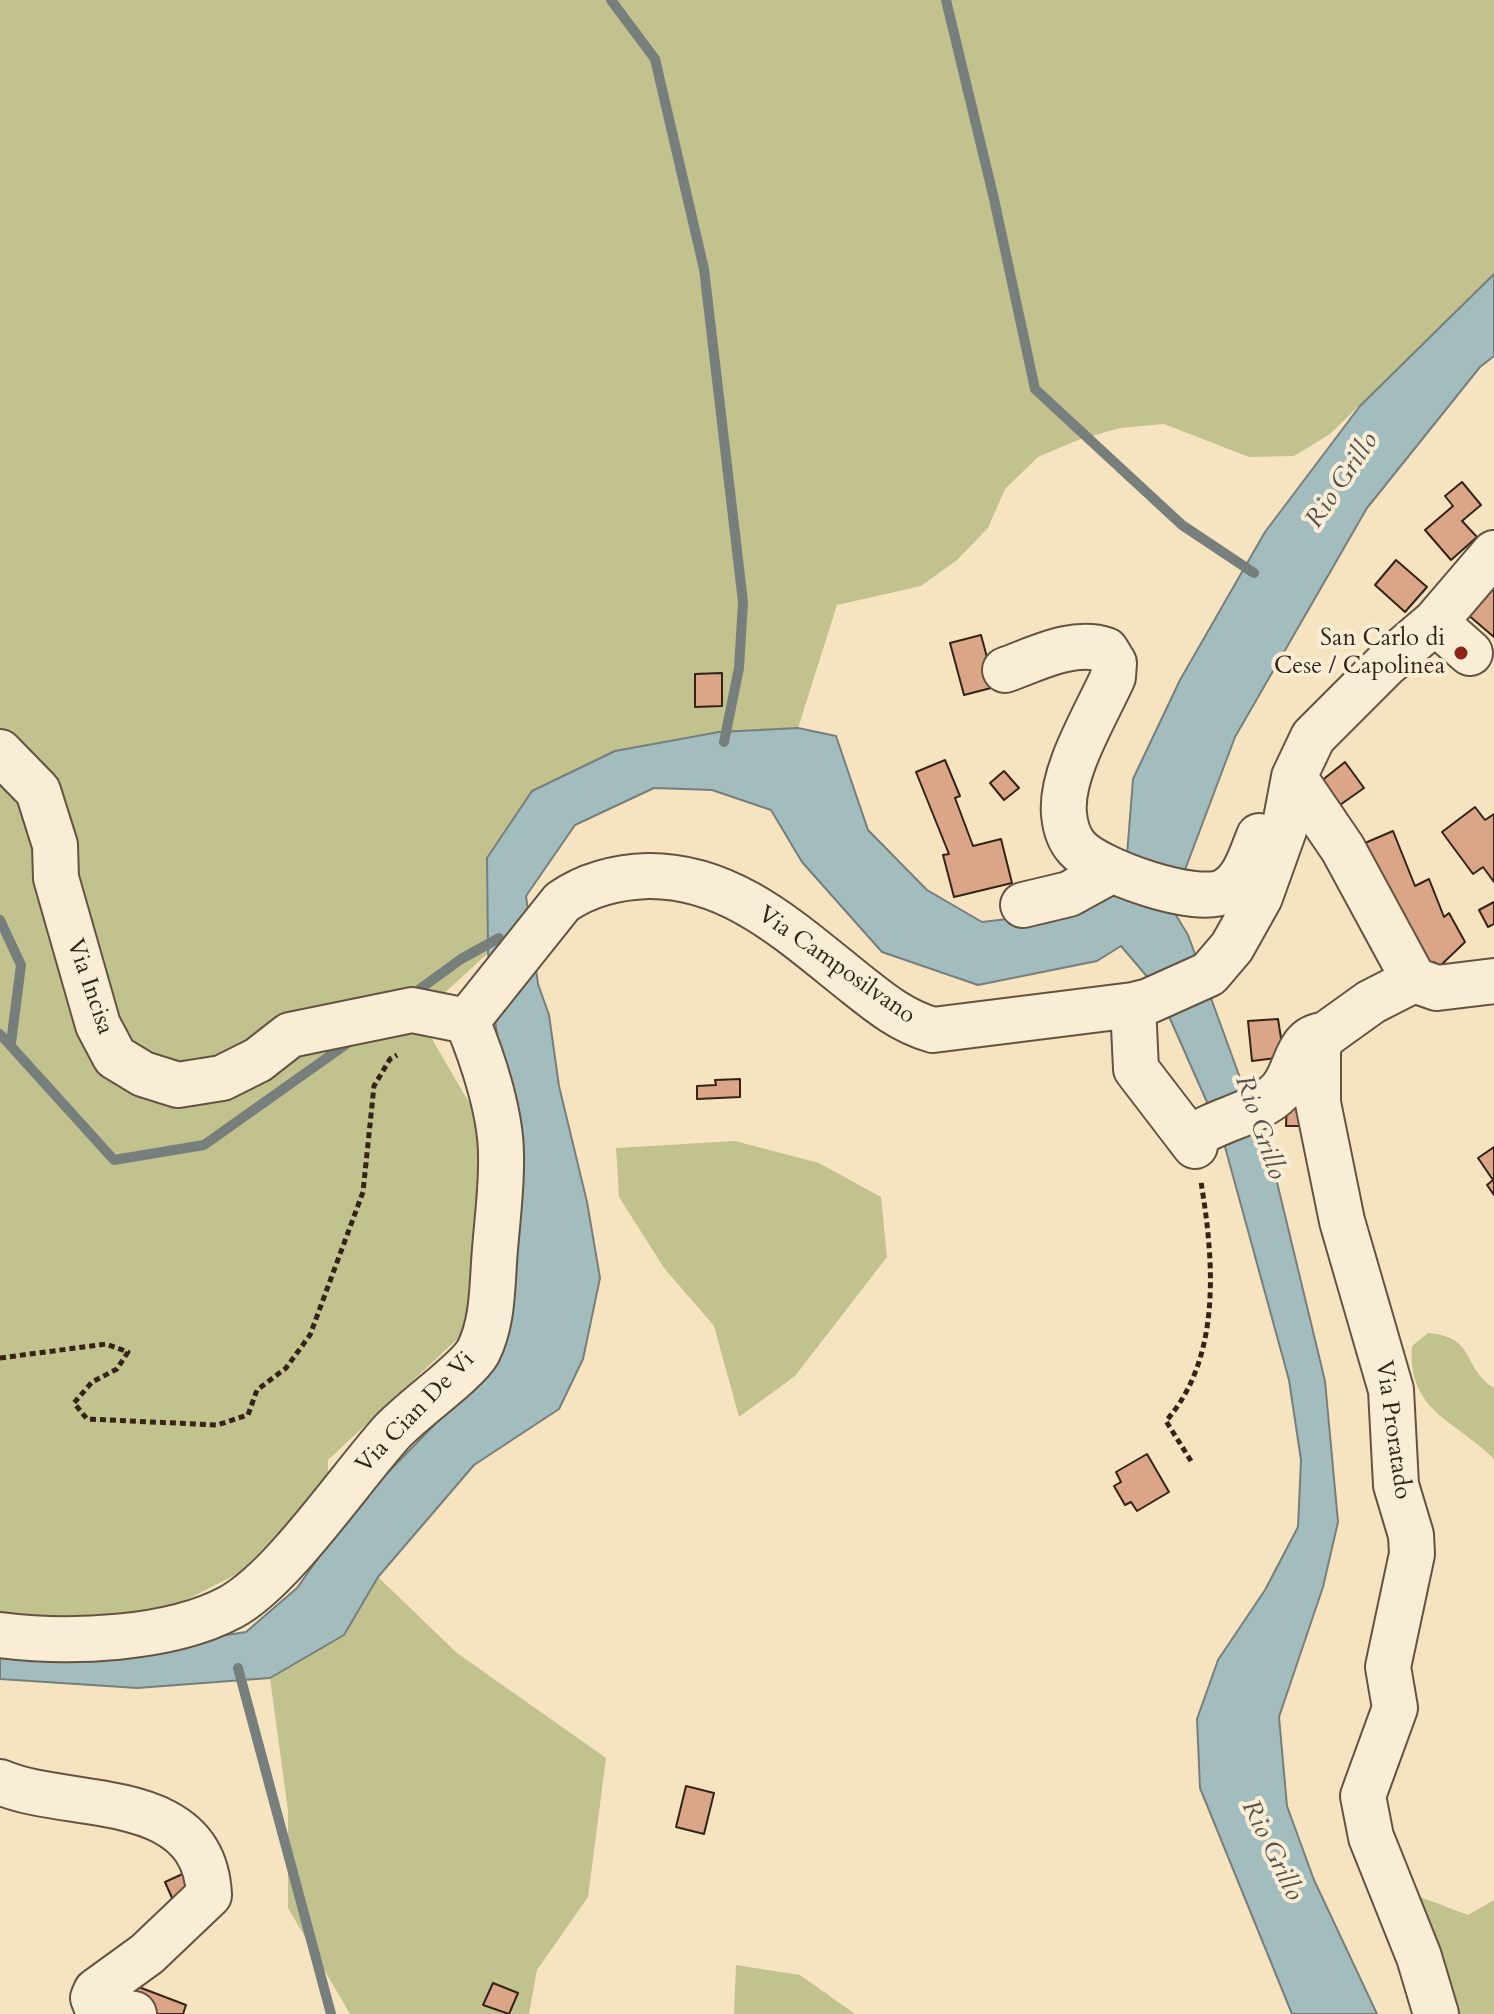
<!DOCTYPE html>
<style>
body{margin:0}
canvas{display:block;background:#f6e4c0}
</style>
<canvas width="1494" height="2014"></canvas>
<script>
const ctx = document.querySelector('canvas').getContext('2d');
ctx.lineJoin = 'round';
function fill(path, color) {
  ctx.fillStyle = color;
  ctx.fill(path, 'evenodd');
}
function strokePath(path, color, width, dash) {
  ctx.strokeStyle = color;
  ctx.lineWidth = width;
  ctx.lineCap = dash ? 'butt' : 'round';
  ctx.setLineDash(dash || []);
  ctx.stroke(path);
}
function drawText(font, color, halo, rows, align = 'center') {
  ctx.font = font + ' Cardo,serif';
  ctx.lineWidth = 8;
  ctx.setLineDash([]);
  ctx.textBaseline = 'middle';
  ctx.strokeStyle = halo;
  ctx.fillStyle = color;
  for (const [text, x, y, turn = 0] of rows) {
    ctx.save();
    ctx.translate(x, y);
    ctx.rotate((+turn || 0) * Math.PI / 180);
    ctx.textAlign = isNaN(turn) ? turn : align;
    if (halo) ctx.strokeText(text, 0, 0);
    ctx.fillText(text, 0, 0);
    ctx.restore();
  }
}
fill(new Path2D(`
 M0 0H1494V274L1330 434 1294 456 1249 457 1164 424 1120 428 1078 440 1038 457 1005 489 988 528 957 560 921 586 837 605 798 728 719 732 615 751 487 858 488 953 413 1022 425 1027 471 1106 486 1162 467 1330 328 1460V1483L239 1573 172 1607 100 1619 0 1613Z
 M735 1141 819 1163 881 1197 887 1257 795 1376 739 1417 714 1326 664 1268 619 1197 616 1148Z
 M1428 1333C1477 1337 1461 1367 1494 1388V1459C1456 1420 1407 1412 1412 1346Z
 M378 1577 457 1653 606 1758 588 1897 537 1970 529 2014H350L288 1908V1811L270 1678 344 1635Z
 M1415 1895 1468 1915 1494 1900V2014H1450Z
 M736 1965 800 1975 855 2014H734Z`), '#c1c28e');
const water = new Path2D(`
 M1494 274V356L1480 367 1367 508 1235 737 1171 907 1188 935 1275 1174 1325 1381 1338 1522 1323 1587 1279 1717 1287 1806 1314 1880 1377 2014H1292L1200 1788 1197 1719 1218 1660 1265 1590 1298 1527 1301 1460 1289 1380 1222 1136 1156 987 1121 946 1097 961 978 985 882 952 802 862 771 810 712 790 654 788 575 825 526 896 538 984 549 1015 559 1086 587 1202 600 1278 583 1359 559 1409 474 1465 378 1577 344 1635 270 1678 137 1688 0 1679V1646L160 1645 246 1632 297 1588 356 1505 489 1369 515 1123 496 1028 488 953 487 858 532 791 615 751 719 732 798 728 836 736 868 830 927 890 982 922 1068 912 1127 855 1133 779 1180 680 1265 532 1360 406Z`);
fill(water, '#a3bcbe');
strokePath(water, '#777f7c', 2);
strokePath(new Path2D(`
 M611 0 655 59 704 269 743 602 739 668 724 742
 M946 0 994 199 1035 389 1182 525 1254 573
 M0 920 21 965 11 1043
 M409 997 461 959 499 938
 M0 1034 114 1160 204 1145 355 1038
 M238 1668 331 2014`), '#777f7c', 10);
const building = new Path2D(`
 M1462 482 1481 505 1462 521 1477 537 1451 560 1425 530 1453 506 1445 496Z
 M1396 560 1427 587 1405 612 1375 585Z
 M1494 584V637L1467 614Z
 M981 635 995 687 964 695 950 643Z
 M722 673V706L695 707V674Z
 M945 760 960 796 955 798 973 846 1001 839 1012 883 954 897 943 855 949 854 916 772Z
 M1345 762 1364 788 1340 805 1320 782Z
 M1004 771 1019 788 1004 800 990 783Z
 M1475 807 1485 820 1494 814V882L1483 867 1473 874 1442 832Z
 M1393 831 1415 886 1429 879 1444 917 1449 913 1465 942 1439 967 1434 962 1425 972 1365 843Z
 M1494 902V924L1488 927 1479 910Z
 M1278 1019 1284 1057 1252 1061 1248 1021Z
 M740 1079V1097L697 1099V1086L716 1085 715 1080Z
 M1287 1100H1304V1126H1286Z
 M1494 1147V1195L1487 1185 1493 1180 1478 1158Z
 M1147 1454 1169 1492 1137 1511 1131 1502 1125 1505 1114 1486 1121 1482 1116 1472Z
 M686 1786 714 1793 704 1834 676 1827Z
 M187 1872 198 1897 176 1907 165 1882Z
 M123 1981 186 2005 183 2014H156L105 2005Z
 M493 1983 518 1993 509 2014 483 2005Z`);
fill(building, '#daa687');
strokePath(building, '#352318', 2);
const minor = new Path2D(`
 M1435 622 1470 653
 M1005 670C1036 659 1073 639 1106 650L1114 663 1113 677C1096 715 1060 773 1064 814 1065 826 1069 839 1077 848 1097 871 1198 906 1225 891 1245 880 1251 855 1259 836
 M0 752 38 791 55 845 56 878 98 1025 115 1057 143 1074 178 1085 222 1078 258 1060 290 1035 412 1010 467 1021
 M1294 777 1343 849 1414 980 1437 988 1494 981
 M1023 905 1069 894 1111 871
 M1414 980 1371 1002 1325 1035 1318 1046V1103L1342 1221 1391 1390 1396 1485 1411 1535 1412 1554 1388 1667 1395 1708 1363 1796 1371 1837 1419 1957 1436 2014
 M1133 1005 1136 1069 1195 1146
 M467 1021 562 902C588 884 616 877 648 876 732 875 793 934 855 983 880 1003 902 1021 933 1030L1133 1005 1149 1001 1209 974 1232 947 1260 897 1284 830 1294 777 1313 737 1386 664 1435 622 1494 553
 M1191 1138C1217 1119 1258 1114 1280 1091 1298 1072 1294 1038 1324 1035
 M0 1635C68 1644 170 1640 231 1607 282 1579 349 1480 390 1434 410 1411 465 1374 478 1352 492 1324 492 1293 494 1263 496 1228 502 1191 501 1155 501 1114 483 1059 467 1021
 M0 1782C69 1812 204 1786 209 1895L147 1954 96 1991 93 1998 97 2008 134 2014`);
strokePath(minor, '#655342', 48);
strokePath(new Path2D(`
 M0 1358 106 1344 128 1352 117 1369 92 1382 74 1403 87 1419 217 1425 248 1415 257 1390 286 1368 310 1335 363 1192 374 1086 390 1059 397 1055
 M1191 1461 1166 1421C1222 1357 1214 1261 1201 1182`), '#352318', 5, [6, 4]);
strokePath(minor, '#f9edd6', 44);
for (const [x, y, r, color] of [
 [1461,653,8,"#8f2418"]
]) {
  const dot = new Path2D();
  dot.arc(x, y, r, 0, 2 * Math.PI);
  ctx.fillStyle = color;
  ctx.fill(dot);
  strokePath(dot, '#f9edd6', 3);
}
drawText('24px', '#352318', '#f9edd6', [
 ["San Carlo di",1445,639],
 ["Cese / Capolinea",1445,667]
], 'right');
drawText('24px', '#352318', '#f9edd6', [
 ["Via Camposilvano",836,966,35],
 ["Via Incisa",89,987,71],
 ["Via Cian De Vi",416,1413,-46],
 ["Via Proratado",1392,1430,82]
]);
drawText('italic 26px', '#56514a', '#f9edd6', [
 ["Rio Grillo",1343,481,-56],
 ["Rio Grillo",1259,1128,71],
 ["Rio Grillo",1271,1851,64]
]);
</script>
